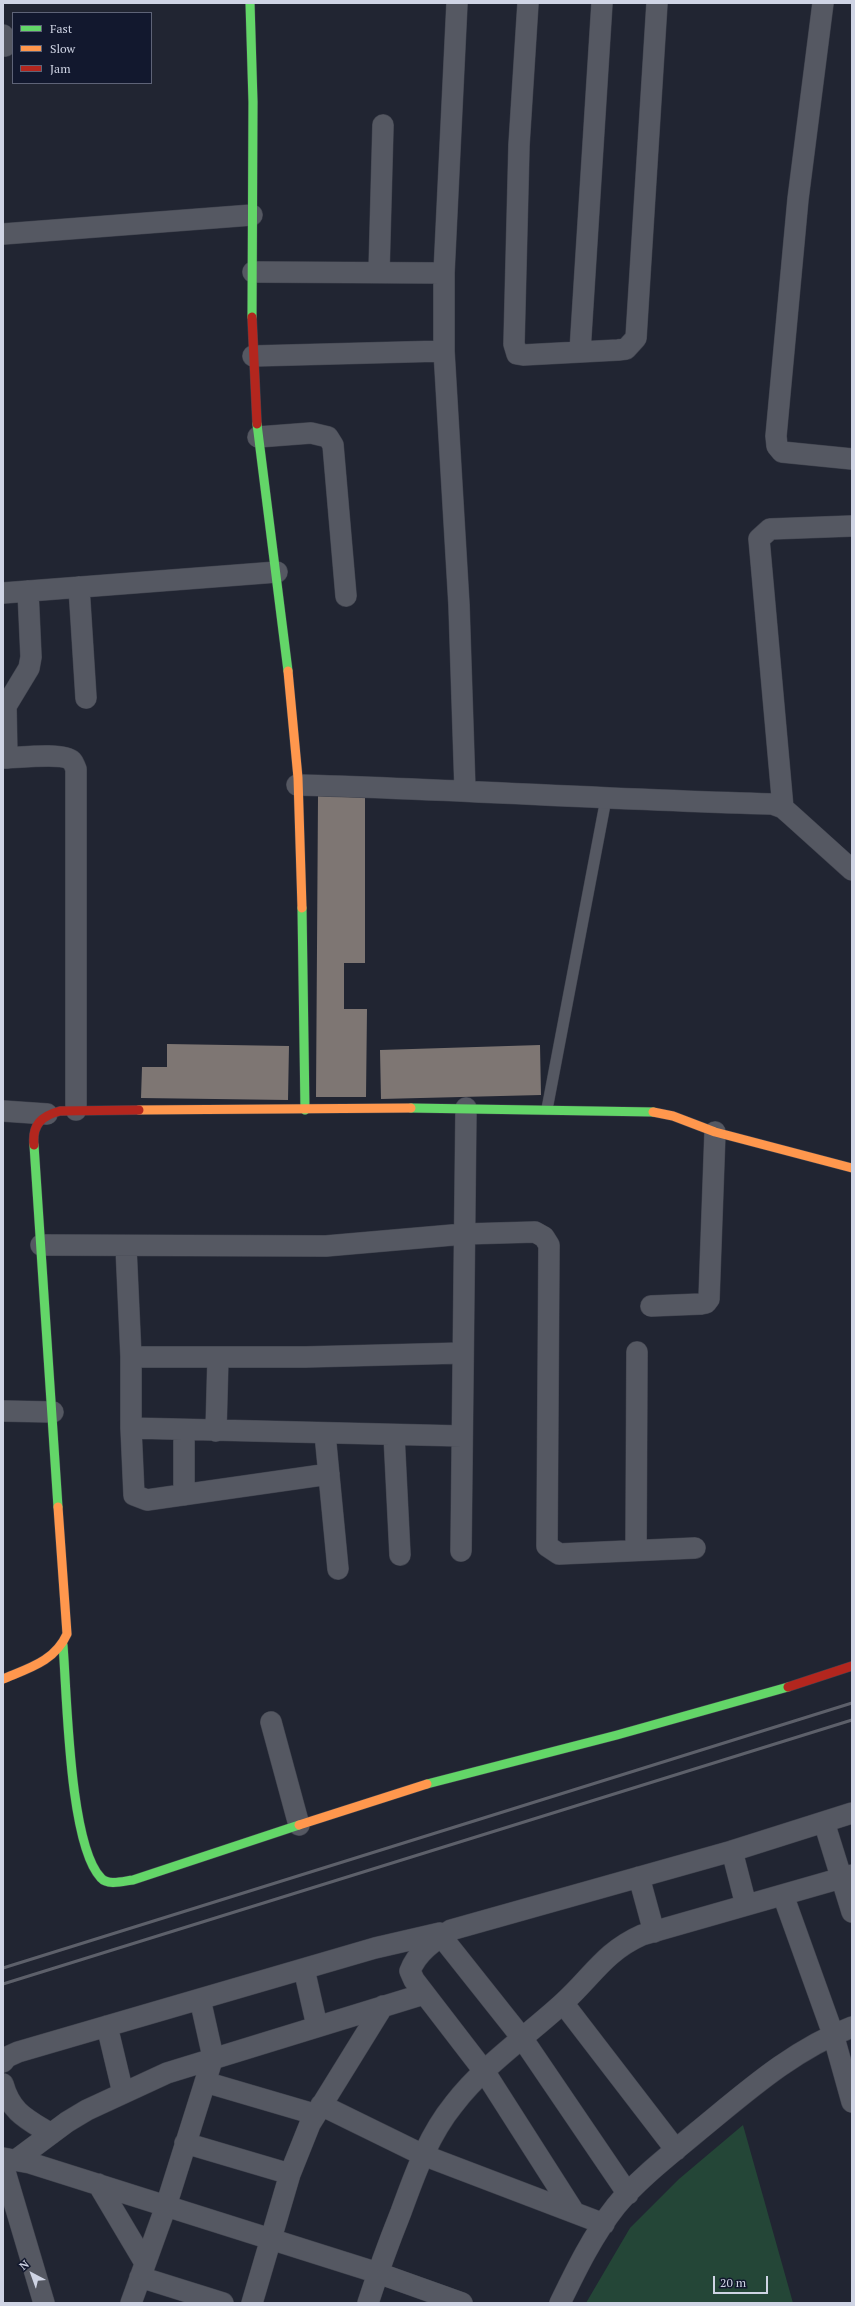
<!DOCTYPE html>
<style>
body{margin:0}
#map{position:relative;width:855px;height:2306px;overflow:hidden;background:#212532;font-family:"PT Serif",serif}
canvas{display:block}
.frame{position:absolute;inset:0;border:4px solid #cfd4e4;pointer-events:none}
.legend{position:absolute;left:12px;top:12px;width:140px;height:72px;box-sizing:border-box;background:#12182e;border:1px solid #5e6377;margin:0;padding:5px 7px;list-style:none;font-size:12px;color:#cfd4e4}
.legend li{display:flex;align-items:center;gap:8px;height:20px}
.legend b{width:20px;border:1px solid #5e6377}
.north{position:absolute;left:12px;top:2254px;width:40px;height:40px;-webkit-text-stroke:3px #12182e;paint-order:stroke;rotate:319deg;font-size:11px;font-weight:700;line-height:16px;text-align:center;color:#cfd4e4}
.north::after{content:'';display:block;margin:auto;width:14px;height:18px;background:#cfd4e4;clip-path:polygon(50% 0,100% 100%,50% 72%,0 100%)}
.scale{position:absolute;left:713px;top:2276px;width:55px;height:18px;box-sizing:border-box;border:2px solid #cfd4e4;border-top:0;padding-left:5px;font-size:12px;line-height:14px;white-space:nowrap;color:#cfd4e4;-webkit-text-stroke:3px #12182e;paint-order:stroke}
</style>
<div id="map">
<canvas width="855" height="2306"></canvas>
<div class="frame"></div>
<ul class="legend">
<li><b style="height:5px;background:#63d668"></b>Fast</li>
<li><b style="height:5px;background:#ff974d"></b>Slow</li>
<li><b style="height:5px;background:#b3261e"></b>Jam</li>
</ul>
<div class="north">N</div>
<div class="scale">20 m</div>
</div>
<script>
const ctx = document.querySelector('canvas').getContext('2d');
ctx.lineJoin = 'round';
function fill(path, color) {
  ctx.fillStyle = color;
  ctx.fill(path, 'evenodd');
}
function strokePath(path, color, width, dash) {
  ctx.strokeStyle = color;
  ctx.lineWidth = width;
  ctx.lineCap = dash ? 'butt' : 'round';
  ctx.setLineDash(dash || []);
  ctx.stroke(path);
}
fill(new Path2D(`
 M743 2125 793 2303H586L630 2228 679 2179Z`), '#244637');
fill(new Path2D(`
 M318 796H365V963H344V1009H367L366 1097H316Z
 M167 1044 289 1046 288 1100 141 1098 142 1067H167Z
 M540 1045 541 1095 381 1099 380 1050Z`), '#7e7673');
const lane = new Path2D(`
 M547 1109 606 799`);
const street = new Path2D(`
 M457 3 444 273V351L459 605 465 790
 M528 3 519 145 514 344 517 354 523 355 618 350 626 349 636 338 657 3
 M823 3 798 199 776 436 777 446 782 452 852 459
 M3 35 5 46
 M3 234 252 215
 M253 272 444 273
 M379 272 383 125
 M580 351 602 3
 M253 356 444 351
 M258 437 311 433 328 437 333 445 346 596
 M79 587 86 698
 M3 593 277 572
 M3 758C17 758 63 752 72 761 74 763 75 767 76 769V1110
 M7 758 6 706 29 668 31 657 28 591
 M297 785C456 789 614 800 772 804L783 808 791 815 852 870
 M783 808 759 539 770 529 852 526
 M3 1111 47 1114
 M41 1245 326 1246 464 1234 535 1232 544 1237 549 1245 547 1546 559 1554 695 1548
 M126 1247 131 1357V1428L134 1495 147 1500 329 1474
 M651 1306 701 1304 706 1303 709 1299 715 1132
 M131 1357H305L462 1353
 M3 1411 53 1412
 M131 1428 462 1436
 M184 1430V1495
 M216 1431 218 1357
 M325 1434 338 1569
 M394 1435 400 1555
 M636 1550 637 1352
 M461 1551 466 1108
 M271 1722 299 1825
 M824 1822 852 1912
 M732 1851 746 1905
 M639 1877 654 1932
 M783 1895 833 2034 852 2102
 M441 1936 522 2038 628 2194
 M304 1969 317 2026
 M563 2003 676 2150
 M107 2026 123 2093
 M3 2062 7 2057 18 2052 375 1948 440 1933
 M205 2082 314 2114
 M3 2084C11 2113 27 2119 51 2134
 M321 2105 423 2155 604 2224
 M185 2143 290 2174
 M3 2158 30 2163 378 2273 462 2303
 M16 2160 67 2122 87 2110 167 2073 424 1994
 M3 2165 44 2303
 M98 2184 145 2263
 M574 2212 484 2071 414 1980 410 1971C417 1952 434 1941 451 1930L732 1851 852 1813
 M140 2277 223 2303
 M131 2303 166 2206 213 2057 200 1999
 M252 2303 290 2174 310 2124 383 2006
 M368 2303C378 2272 389 2242 401 2212 415 2174 428 2136 454 2104 484 2065 527 2036 563 2003 592 1977 604 1952 642 1935L852 1875
 M560 2303C576 2270 593 2235 616 2206 637 2180 672 2153 697 2132 746 2092 792 2050 852 2027`);
const fast = new Path2D(`
 M250 3 253 102 252 317
 M257 424 288 671
 M302 908 305 1110
 M411 1108 653 1112
 M34 1145 58 1507
 M63 1645C67 1694 69 1845 101 1878 108 1886 124 1881 133 1880L299 1825
 M427 1784 617 1735 788 1687`);
const slow = new Path2D(`
 M288 671 298 778 302 908
 M139 1110 411 1108
 M653 1112 673 1116 715 1132 852 1168
 M3 1679C29 1668 55 1661 67 1634L58 1507
 M299 1825 427 1784`);
const jam = new Path2D(`
 M252 317 257 424
 M34 1145C32 1125 41 1116 60 1111L139 1110
 M788 1687 852 1666`);
strokePath(lane, '#3f424d', 12);
strokePath(street, '#3f424d', 22);
strokePath(fast, '#3f424d', 10);
strokePath(slow, '#3f424d', 10);
strokePath(jam, '#3f424d', 10);
strokePath(lane, '#555862', 11);
strokePath(street, '#555862', 21);
strokePath(fast, '#63d668', 9);
strokePath(slow, '#ff974d', 9);
strokePath(jam, '#b3261e', 9);
strokePath(new Path2D(`
 M3 1968 852 1703
 M3 1984 852 1720`), '#5d606a', 3);
</script>
